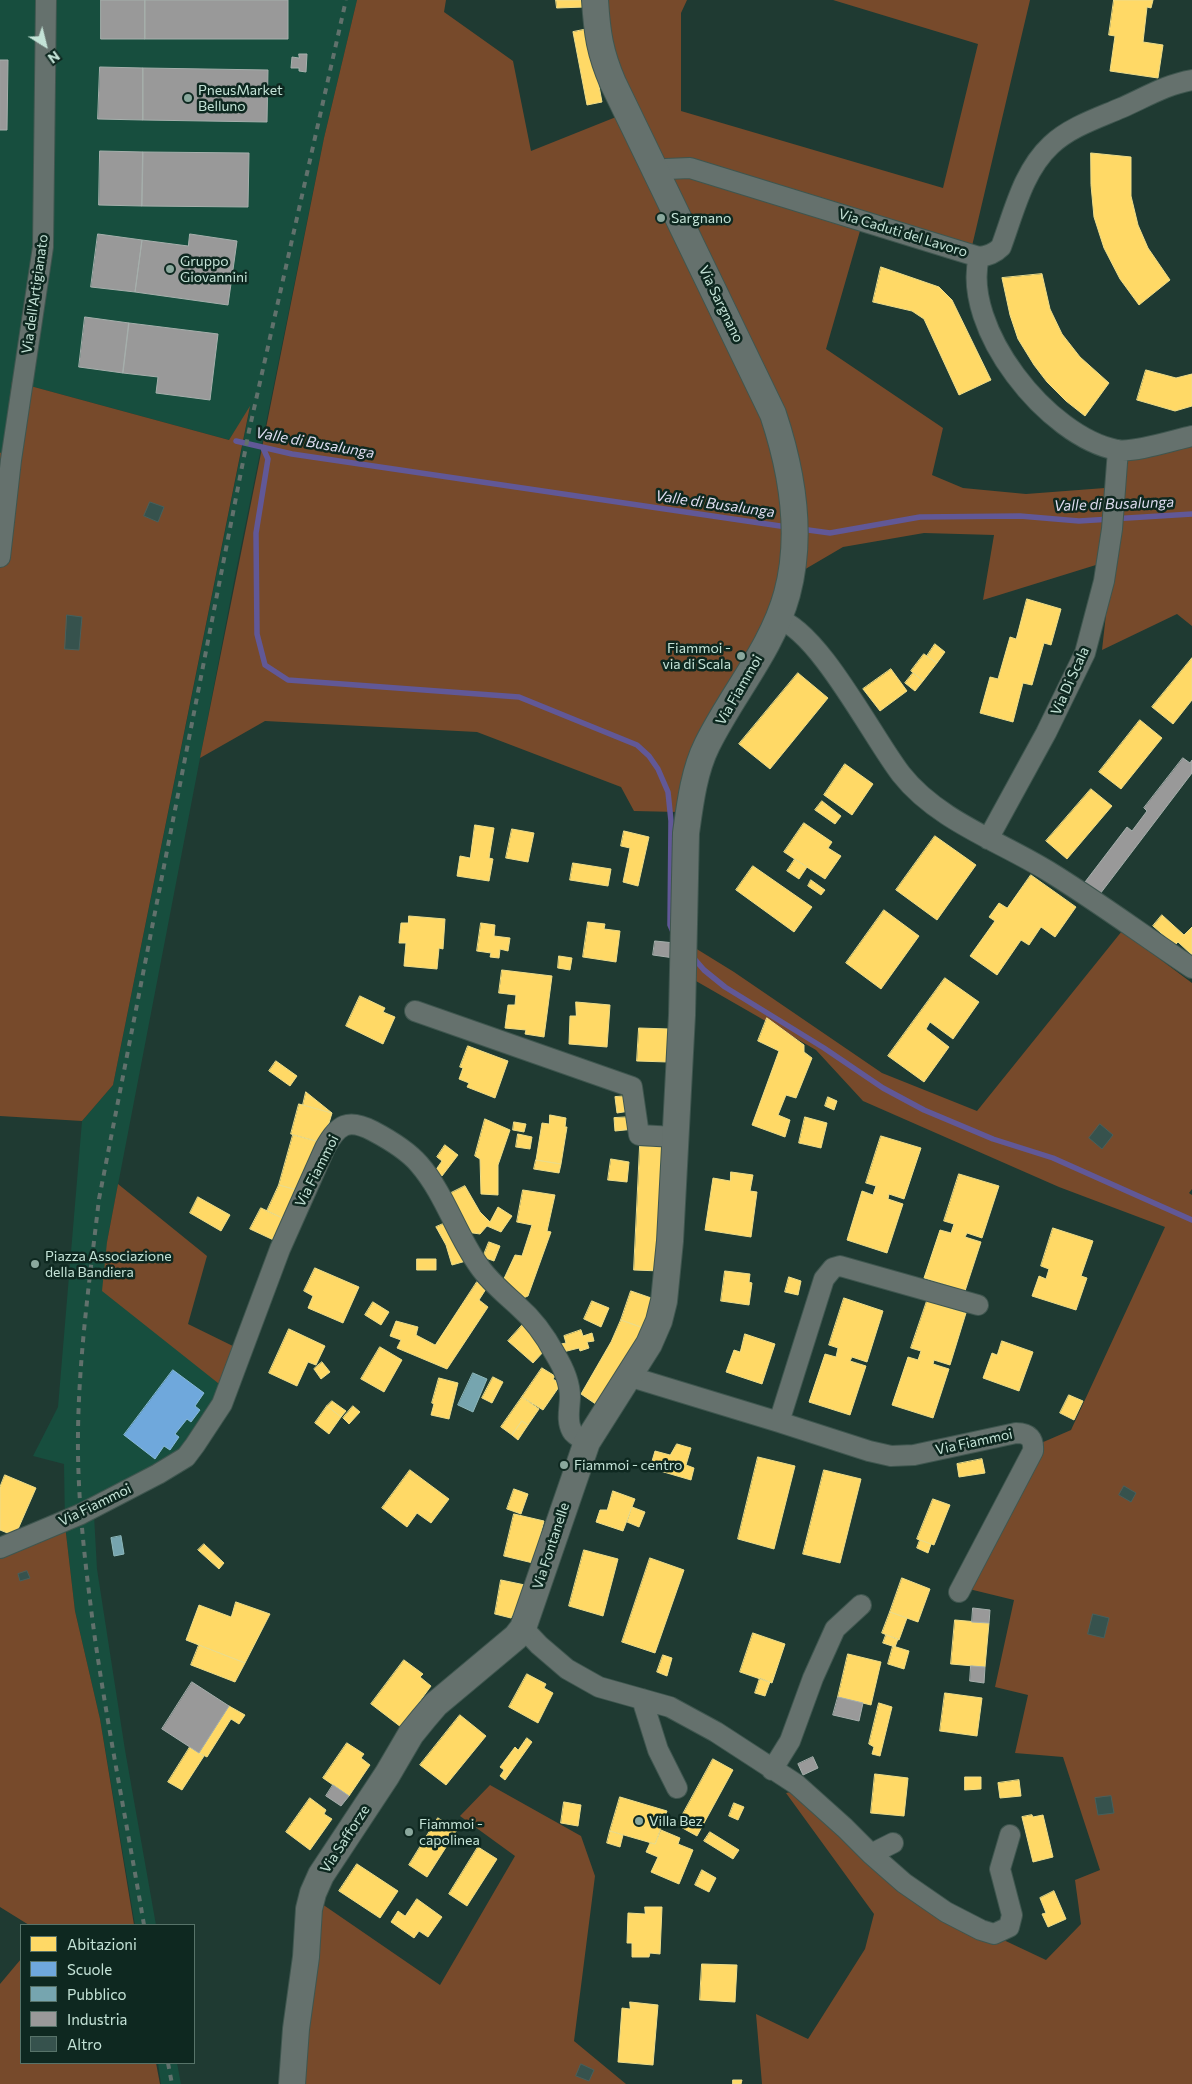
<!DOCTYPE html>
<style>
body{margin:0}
#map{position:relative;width:1192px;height:2084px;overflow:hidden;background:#1f3a32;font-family:Commissioner,sans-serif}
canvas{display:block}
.legend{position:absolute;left:20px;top:1924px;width:175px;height:140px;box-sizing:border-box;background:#0e2820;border:1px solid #577369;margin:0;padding:6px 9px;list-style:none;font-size:15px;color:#c4e3d7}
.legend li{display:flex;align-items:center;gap:10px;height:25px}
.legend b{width:25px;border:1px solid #577369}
.north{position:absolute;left:20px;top:20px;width:50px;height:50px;-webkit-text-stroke:4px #0e2820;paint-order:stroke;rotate:144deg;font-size:14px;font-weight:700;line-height:20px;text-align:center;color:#c4e3d7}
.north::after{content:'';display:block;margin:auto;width:18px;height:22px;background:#c4e3d7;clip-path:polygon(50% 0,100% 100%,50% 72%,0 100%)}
</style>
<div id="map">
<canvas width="1192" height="2084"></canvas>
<ul class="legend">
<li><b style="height:14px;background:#ffd966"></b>Abitazioni</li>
<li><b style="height:14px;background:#6fa8dc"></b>Scuole</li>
<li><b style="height:14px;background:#76a5af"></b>Pubblico</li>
<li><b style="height:14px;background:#999"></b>Industria</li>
<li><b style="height:14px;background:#36524d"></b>Altro</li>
</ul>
<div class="north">N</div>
</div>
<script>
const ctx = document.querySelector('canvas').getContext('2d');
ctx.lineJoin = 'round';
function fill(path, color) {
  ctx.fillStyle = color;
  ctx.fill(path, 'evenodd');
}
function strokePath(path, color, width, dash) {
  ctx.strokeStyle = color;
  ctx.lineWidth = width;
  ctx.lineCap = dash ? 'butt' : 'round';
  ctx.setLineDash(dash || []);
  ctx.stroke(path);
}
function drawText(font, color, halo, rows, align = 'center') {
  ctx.font = font + ' Commissioner,sans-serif';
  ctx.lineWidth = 5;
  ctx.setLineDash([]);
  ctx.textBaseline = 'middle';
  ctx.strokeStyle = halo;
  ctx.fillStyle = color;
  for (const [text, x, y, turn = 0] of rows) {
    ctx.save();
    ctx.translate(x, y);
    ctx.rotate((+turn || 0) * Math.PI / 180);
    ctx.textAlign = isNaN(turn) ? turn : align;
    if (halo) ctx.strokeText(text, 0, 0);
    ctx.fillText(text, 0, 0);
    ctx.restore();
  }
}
fill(new Path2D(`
 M0 0H357L324 138 236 571 107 1242 223 1387 179 1455 93 1497 97 1569 125 1750 156 1925H135L100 1719 75 1611 65 1525 64 1464 33 1456 58 1407 82 1121 113 1085 250 408 229 440 12 381 2 453H0Z
 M158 2063H177L181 2084H161Z`), '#174e3e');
fill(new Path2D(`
 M357 0H446L444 12 513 61 531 151 636 109 608 42 604 0H687L681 13V111L943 188 978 44 833 0H1030L972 246 864 217 826 349 943 428 932 475 963 488 1026 494 1118 487 1123 457 1192 442V626L1177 614 1102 650 1112 560 983 600 994 535 924 533 843 547 802 571 678 812 634 811 621 787 477 732 265 721 200 758 324 138Z
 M12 381 229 440 250 406 113 1085 82 1121 0 1116V453L2 452Z
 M1122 931 1192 983V1189L1189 1193 1192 1195V2084H762L756 2014 808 2039 865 1949 874 1914 786 1793 808 1788 923 1902 1046 1960 1081 1924 1075 1880 1100 1870 1063 1757 1015 1753 1028 1695 995 1687 1014 1600 969 1589 1041 1443 1071 1430 1165 1227 1059 1187 863 1101 816 1050 689 977 687 943 734 972 882 1073 977 1111Z
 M118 1184 207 1256 188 1324 241 1350 223 1387 102 1291 107 1242Z
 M65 1525 75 1611 100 1719 134 1925H29L0 1907V1554Z
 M490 1785 581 1836 595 1876 574 2041 626 2084H292L306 1893 440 1985 515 1856 460 1816Z
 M21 1959V2063H156L160 2084H0V1984Z`), '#774a2b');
const homes = new Path2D(`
 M556 0H585V7L557 8Z
 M1114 0H1153L1151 8 1147 7 1143 42 1163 45 1158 78 1110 71 1115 36 1109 35Z
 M588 29 602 102 587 105 573 32Z
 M1091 153 1131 157V196L1138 225 1148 248 1170 280 1139 305 1120 279 1104 248 1094 217 1091 185Z
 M881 267 939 287 952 300 991 380 959 395 924 319 912 311 873 302Z
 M1042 274 1050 309 1062 334 1080 357 1109 383 1085 416 1066 401 1047 382 1034 365 1018 339 1010 315 1002 278Z
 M1146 370 1176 378 1192 374V406L1175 411 1137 400Z
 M1027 599 1061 609 1051 645 1044 643 1032 685 1023 683 1013 722 980 713 990 677 998 679 1010 637 1016 639Z
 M935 644 945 652 937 663 927 656Z
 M924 654 937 663 923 681 911 671Z
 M1192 658V700L1173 724 1152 707Z
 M891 669 907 691 880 711 863 689Z
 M798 673 828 698 770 769 739 744Z
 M913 673 923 681 915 691 905 683Z
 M1140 720 1162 738 1121 789 1099 772Z
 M845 764 873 784 852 815 824 795Z
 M1091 789 1112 806 1067 859 1046 841Z
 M822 801 841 816 835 824 815 810Z
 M804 823 832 842 828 848 841 856 825 879 784 852Z
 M475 825 494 828 489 858 493 859 489 881 457 876 460 856 470 858Z
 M512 829 534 833 528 862 506 858Z
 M624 831 649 837 638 886 623 882 630 848 621 846Z
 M935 836 976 865 937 920 896 890Z
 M795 859 807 867 799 879 787 871Z
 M573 863 611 869 608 886 570 880Z
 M753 866 812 907 794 932 736 890Z
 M1031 875 1076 907 1055 937 1041 927 1029 945 1021 940 997 975 970 956 995 921 989 917 999 903 1007 908Z
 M811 880 825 890 821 895 808 886Z
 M884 910 919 936 881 989 846 963Z
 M1162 915 1184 935 1192 927V955L1178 942 1175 945 1153 926Z
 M409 916 445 919 443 949 439 948 437 969 404 966 406 943H399L401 923H408Z
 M588 922 605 924 604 929 620 931 616 962 583 957Z
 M481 923 495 925 494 936 510 938 508 951 500 949 499 958 490 957 491 953 477 951Z
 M559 956 572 958 570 970 558 968Z
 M502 970 552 976 544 1037 525 1034 526 1030 505 1028 508 1005H515L516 995 499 993Z
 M945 978 979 1002 953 1039 930 1022 926 1029 949 1047 924 1082 888 1056Z
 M360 996 385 1008 383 1012 395 1017 383 1044 346 1026Z
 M576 1002 610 1005 607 1047 569 1044 570 1016H576Z
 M767 1018 804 1045V1052L812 1058 796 1098 786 1095 778 1115 790 1120 785 1137 752 1125 779 1051 758 1041Z
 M639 1028 669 1029 668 1062 637 1061Z
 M468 1046 508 1061 495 1098 467 1087 469 1083 459 1079 463 1068 460 1067Z
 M276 1061 297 1076 290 1086 269 1071Z
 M306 1092 332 1113 303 1105Z
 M629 1096 630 1111 617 1113 615 1097Z
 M828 1097 837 1101 834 1110 825 1106Z
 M299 1104 332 1113 323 1143 291 1134Z
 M550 1115 566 1118 565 1127H567L561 1164 536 1160 542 1123 549 1124Z
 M633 1117 635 1129 615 1131 614 1118Z
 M805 1117 827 1123 821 1148 799 1143Z
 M485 1119 510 1130 498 1165V1195L481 1194 480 1159 475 1156Z
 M514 1122 526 1124 524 1132 513 1130Z
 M518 1134 532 1137 530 1149 516 1147Z
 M293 1135 323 1143 304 1192 279 1185Z
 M881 1136 921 1148 904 1199 889 1194 888 1199 903 1204 887 1253 847 1240 862 1191 873 1195 876 1186 866 1183Z
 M445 1145 458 1155 442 1176 435 1171 442 1161 437 1157Z
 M640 1146 668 1147 661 1271 634 1270Z
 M611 1159 629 1162 627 1182 608 1180Z
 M536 1160 561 1164 559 1173 534 1169Z
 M731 1172 753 1175 750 1191 757 1192 751 1237 705 1230 713 1178 730 1181Z
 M959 1174 999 1186 982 1238 967 1233 965 1237 981 1242 965 1291 924 1278 940 1230 951 1233 954 1224 944 1221Z
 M279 1185 304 1192 291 1222 267 1211Z
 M465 1186 480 1212 490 1222 498 1207 512 1216 501 1232 487 1226 480 1234 466 1232 447 1195Z
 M523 1190 555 1195 547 1231 551 1232 528 1296 521 1299 501 1285 515 1255 522 1256 532 1225 517 1222Z
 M198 1197 230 1215 221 1231 190 1213Z
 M261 1208 291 1222 280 1243 250 1229Z
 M450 1221 466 1261 452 1265 446 1245 436 1227Z
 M1053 1228 1093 1241 1081 1276 1087 1278 1076 1310 1032 1296 1039 1276 1046 1279 1049 1269 1041 1266Z
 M489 1242 500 1246 494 1261 483 1257Z
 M417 1259H436V1270H417Z
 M315 1268 359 1287 343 1323 308 1308 313 1296 304 1291Z
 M725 1271 750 1274 749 1282 752 1283 749 1305 721 1301Z
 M789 1277 801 1281 798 1295 785 1292Z
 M477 1282 486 1289 479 1300 488 1307 447 1369 397 1348 401 1340 390 1336 396 1321 418 1327 416 1335 435 1345Z
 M631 1291 660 1301 649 1330 621 1320Z
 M844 1298 883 1311 867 1362 852 1357 850 1361 866 1366 850 1415 809 1402 825 1354 836 1357 838 1348 829 1345Z
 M592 1301 609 1308 601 1327 584 1319Z
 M927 1301 966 1313 950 1365 934 1360 933 1364 949 1369 933 1418 892 1405 908 1357 918 1360 921 1351 911 1348Z
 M373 1302 389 1312 381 1325 365 1315Z
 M621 1320 649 1330 600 1407 581 1394 611 1342Z
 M525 1322 545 1350 533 1363 508 1341Z
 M289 1329 325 1346 316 1365 308 1362 297 1386 269 1373Z
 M581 1330 583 1336 592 1333 594 1341 587 1342 589 1348 580 1351 579 1348 563 1352 561 1344 566 1343 564 1336Z
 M745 1334 775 1344 762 1384 726 1372 734 1350 740 1352Z
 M1002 1341 1033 1352 1019 1391 983 1378 992 1353 997 1355Z
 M380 1347 402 1360 384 1392 361 1379Z
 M322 1362 330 1372 321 1379 314 1369Z
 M542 1368 555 1376 553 1379 561 1384 543 1410 522 1397Z
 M493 1377 503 1382 492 1403 482 1398Z
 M439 1378 458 1383 449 1419 431 1415 434 1404 432 1403Z
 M1069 1395 1083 1401 1074 1420 1060 1413Z
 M522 1397 539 1409 528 1425 522 1421 512 1435 501 1427Z
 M332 1401 346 1411 341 1417 327 1406Z
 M327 1406 341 1417 329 1434 315 1423Z
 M353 1406 360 1412 349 1424 343 1418Z
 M522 1421 528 1425 518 1440 512 1435Z
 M677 1444 691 1448 686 1465 694 1468 691 1480 650 1468 655 1451 670 1455Z
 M758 1457 795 1466 774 1549 738 1539Z
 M982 1459 985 1473 959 1477 957 1464Z
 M410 1470 449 1499 431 1523 417 1513 407 1527 382 1508Z
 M824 1470 861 1479 840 1563 803 1554Z
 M5 1475 36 1488 15 1536 0 1530V1487Z
 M514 1489 528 1494 521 1514 507 1509Z
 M613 1491 635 1499 623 1531 596 1522 600 1510H607Z
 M933 1499 950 1505 934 1545 917 1539Z
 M632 1507 645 1512 639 1527 627 1522Z
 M514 1514 544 1521 533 1563 504 1556Z
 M920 1540 931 1544 928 1553 917 1548Z
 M204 1544 224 1563 219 1569 198 1550Z
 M584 1550 618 1559 603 1616 569 1606Z
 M650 1558 684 1570 655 1653 622 1642Z
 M902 1578 930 1589 918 1622 890 1612Z
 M501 1580 525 1585 523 1597 511 1618 495 1614Z
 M236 1602 270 1614 245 1663 186 1640 199 1605 231 1617Z
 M890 1612 907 1618 899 1640 882 1633Z
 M955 1620 989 1623 985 1667 951 1664Z
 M753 1633 785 1644 772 1683 740 1672Z
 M886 1635 898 1639 895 1647 883 1643Z
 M199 1645 245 1663 235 1682 191 1665Z
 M893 1646 909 1651 904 1669 888 1664Z
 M848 1654 881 1662 871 1705 838 1697Z
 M663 1655 672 1658 667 1676 657 1672Z
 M404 1660 423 1674 420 1677 431 1686 401 1727 371 1704Z
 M527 1674 546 1684 544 1688 553 1693 538 1723 509 1707Z
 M760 1678 770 1682 765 1696 755 1693Z
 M945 1693 982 1698 977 1736 940 1731Z
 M879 1703 892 1707 880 1756 872 1754 874 1747 869 1744Z
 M229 1706 245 1715 239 1724 231 1719 207 1757 199 1753Z
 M460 1715 486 1736 446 1785 420 1765Z
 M527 1738 532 1742 505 1780 500 1776 504 1770 500 1767 515 1747 518 1750Z
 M347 1743 364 1754 361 1758 370 1765 349 1796 323 1778Z
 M190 1747 204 1756 182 1790 168 1782Z
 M713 1759 733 1770 697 1836 677 1825Z
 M875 1774 908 1778 904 1816 871 1813Z
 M965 1777H981V1789L965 1790Z
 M1019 1780 1021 1796 1000 1798 998 1783Z
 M620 1797 667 1811 655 1844 610 1831Z
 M310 1798 326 1810 324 1814 332 1819 310 1850 286 1832Z
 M564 1802 581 1805 578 1826 561 1823Z
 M734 1803 744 1807 738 1820 729 1816Z
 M1032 1815 1033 1817 1043 1815 1053 1857 1033 1862 1022 1817Z
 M438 1818 457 1830 427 1877 409 1865Z
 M661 1830 680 1838 678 1844 693 1850 679 1884 651 1872 658 1857 646 1852 650 1843 655 1844Z
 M610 1831 623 1835 620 1847 607 1843Z
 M710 1832 739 1850 733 1859 704 1841Z
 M478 1847 497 1859 467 1906 449 1894Z
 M357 1864 398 1891 380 1918 339 1891Z
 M702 1870 716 1878 709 1892 695 1885Z
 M1054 1891 1066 1919 1048 1927 1042 1914 1046 1913 1040 1898Z
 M417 1899 442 1917 428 1937 419 1931 414 1938 391 1922 398 1911 405 1916Z
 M645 1907H662L660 1954 650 1953 649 1957H632V1943H627L628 1913 645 1914Z
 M702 1964 737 1965 735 2002 700 2000Z
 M630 2002 658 2005 653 2065 618 2062 622 2008 630 2009Z
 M733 2080H742L741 2084H733Z`);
fill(homes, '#ffd966');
strokePath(homes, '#eddc88', 1);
const schools = new Path2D(`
 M173 1370 204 1393 195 1406 200 1410 191 1422 187 1419 175 1434 179 1437 170 1450 164 1446 155 1459 124 1435Z`);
fill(schools, '#6fa8dc');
strokePath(schools, '#88bada', 1);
const public = new Path2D(`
 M473 1373 487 1379 473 1412 458 1405Z
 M121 1536 124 1554 114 1556 111 1538Z`);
fill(public, '#76a5af');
strokePath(public, '#8db8bb', 1);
const industry = new Path2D(`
 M101 0H145V39H101Z
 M145 0H288V39H145Z
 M299 54H307L306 72 299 71V68H291L292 57 299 58Z
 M0 60H8L7 130H0Z
 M100 67 143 68V120L98 119Z
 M143 68 268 70 267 122 143 120Z
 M100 151 143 152 142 206 99 205Z
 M143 152 249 153 248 207 142 206Z
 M98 234 142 240 135 292 91 287Z
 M190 234 237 241 228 305 135 292 142 240 188 246Z
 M85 317 129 323 123 373 79 367Z
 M129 323 218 334 210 400 156 393 158 377 123 373Z
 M1183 758 1190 763 1192 760V773L1100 894 1085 882 1127 827 1132 831 1147 811 1144 808Z
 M655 941 675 943 674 958 653 955Z
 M973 1608 990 1610 989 1623 972 1622Z
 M971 1666 985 1667 984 1683 970 1681Z
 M192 1682 229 1706 199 1753 162 1729Z
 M838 1697 863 1703 859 1721 833 1715Z
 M813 1757 818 1768 803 1775 798 1764Z
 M333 1785 349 1796 341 1806 326 1796Z`);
fill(industry, '#999');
strokePath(industry, '#a6afac', 1);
strokePath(new Path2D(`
 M236 441 292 454 787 527
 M263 448 268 459 256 533 257 634 265 665 288 680 519 697 637 745 649 756 658 769 668 792 671 821 670 925 673 932
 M801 529 830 533 920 517 1020 516 1079 521 1192 514
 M691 955 704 970 725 987 824 1048 883 1088 924 1110 993 1139 1053 1158 1192 1220`), '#615897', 5.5);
const building = new Path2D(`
 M150 502 164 507 158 522 144 516Z
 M67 615 82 617 79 650 65 649Z
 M1100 1124 1113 1135 1102 1149 1089 1138Z
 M1124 1486 1136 1493 1131 1502 1119 1495Z
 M27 1571 30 1578 20 1581 18 1574Z
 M1093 1614 1109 1618 1104 1638 1088 1634Z
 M1111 1796 1114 1813 1098 1815 1095 1798Z
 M581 2064 594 2070 589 2081 576 2076Z`);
fill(building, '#36524d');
strokePath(building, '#47605c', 1);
const minor = new Path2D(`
 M659 176 666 169 690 168 979 257C989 256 995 253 1001 247 1014 212 1023 171 1051 145 1070 127 1098 118 1121 108 1144 98 1167 84 1192 80
 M979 257C961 328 1048 437 1117 450 1134 453 1174 440 1192 436
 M0 557 11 460 43 247 46 0
 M778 619C819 631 873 738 901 774 937 820 999 841 1048 871 1097 901 1144 936 1192 968
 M988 839 1046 733 1085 653 1104 581 1112 529 1118 450
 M415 1011 632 1087 639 1135 675 1137
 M628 1376 779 1422 869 1451 891 1456 914 1455 1016 1433C1029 1433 1034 1439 1033 1451L959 1592
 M779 1422 824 1279 833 1268 840 1266 978 1305
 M0 1548 81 1514 158 1474 186 1457 195 1445 222 1404 280 1249 325 1148C338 1124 348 1118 373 1131 390 1140 407 1150 419 1164 445 1194 456 1234 479 1266 490 1282 504 1293 518 1306 533 1319 546 1337 555 1354 563 1367 570 1382 570 1397 570 1408 566 1420 572 1431 574 1435 582 1439 587 1442
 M523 1628 539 1645 567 1669 599 1687 670 1707 716 1732 796 1784 845 1828 871 1854 893 1843
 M642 1699 658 1750 677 1788
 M772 1770 790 1741 813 1678 835 1629 861 1605
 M871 1854 904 1883 946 1912 981 1930 994 1934 1009 1927 1012 1915 1000 1869 1010 1835`);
const tertiary = new Path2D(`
 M292 2084 296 2029 306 1957 309 1909 313 1893 321 1875 387 1775 411 1734 424 1718 436 1704 516 1637 523 1628 587 1442 649 1344 659 1321 664 1301 670 1241 682 1015 686 833C690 804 694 771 707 745 732 694 772 649 787 594 803 535 792 471 773 414L613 83C600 53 597 33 595 0`);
strokePath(minor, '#3f564f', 22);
strokePath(tertiary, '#3f564f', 28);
strokePath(minor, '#65716d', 20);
strokePath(tertiary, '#65716d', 26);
strokePath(new Path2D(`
 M144 1925C128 1830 109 1735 95 1639 86 1571 77 1501 78 1432 79 1354 90 1277 99 1199L249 431 346 0
 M168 2063 172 2084`), '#61716c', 4, [6, 6]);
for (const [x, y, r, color] of [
 [188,98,5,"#8aa89d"],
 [661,218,5,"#8aa89d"],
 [170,269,5,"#8aa89d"],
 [741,656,5,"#8aa89d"],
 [35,1264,5,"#8aa89d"],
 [564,1465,5,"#8aa89d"],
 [639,1821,5,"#8aa89d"],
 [409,1832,5,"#8aa89d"]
]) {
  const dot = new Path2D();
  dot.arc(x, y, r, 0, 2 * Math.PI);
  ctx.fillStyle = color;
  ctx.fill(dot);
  strokePath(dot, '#0e2820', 2);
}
drawText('14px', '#c4e3d7', '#0e2820', [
 ["PneusMarket",198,90],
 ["Belluno",198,106],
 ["Sargnano",671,218],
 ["Gruppo",180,261],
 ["Giovannini",180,277],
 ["Fiammoi -",731,648,"right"],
 ["via di Scala",731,664,"right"],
 ["Piazza Associazione",45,1256],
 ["della Bandiera",45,1272],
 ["Fiammoi - centro",574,1465],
 ["Villa Bez",649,1821],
 ["Fiammoi -",419,1824],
 ["capolinea",419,1840]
], 'left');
drawText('14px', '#c4e3d7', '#0e2820', [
 ["Via Caduti del Lavoro",903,233,17],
 ["Via dell'Artigianato",35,294,-82],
 ["Via Sargnano",721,304,64],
 ["Via Di Scala",1070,681,-66],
 ["Via Fiammoi",739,690,-60],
 ["Via Fiammoi",317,1171,-63],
 ["Via Fiammoi",974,1442,-12],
 ["Via Fiammoi",95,1505,-26],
 ["Via Fontanelle",551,1546,-72],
 ["Via Safforze",345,1839,-57]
]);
drawText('italic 15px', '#dedcf0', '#0e2820', [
 ["Valle di Busalunga",315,443,10],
 ["Valle di Busalunga",715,504,8],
 ["Valle di Busalunga",1114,504,-2]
]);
</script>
